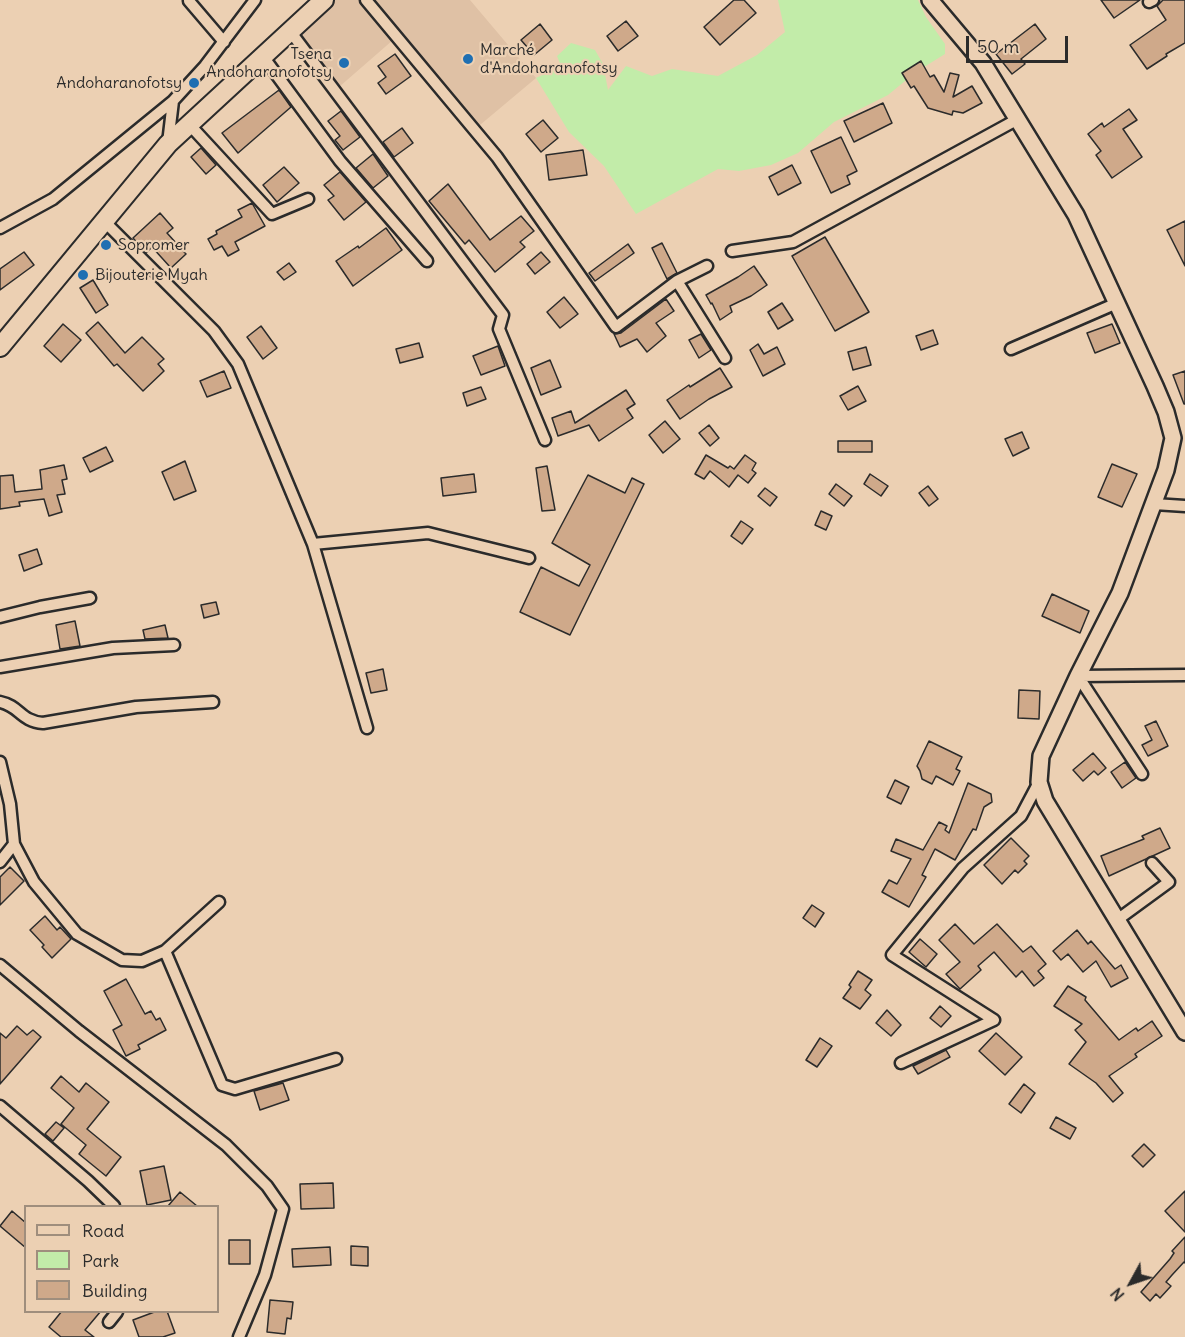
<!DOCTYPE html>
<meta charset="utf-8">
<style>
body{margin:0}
#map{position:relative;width:1185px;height:1337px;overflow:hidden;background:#ecd0b3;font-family:Delius,sans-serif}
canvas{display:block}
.legend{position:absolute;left:24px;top:1205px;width:195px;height:108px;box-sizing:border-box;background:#ecd0b3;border:2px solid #9f8e7d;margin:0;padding:8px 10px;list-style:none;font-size:18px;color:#2b2b2b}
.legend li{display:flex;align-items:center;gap:12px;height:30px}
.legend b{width:30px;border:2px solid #9f8e7d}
.north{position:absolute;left:1101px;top:1253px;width:60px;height:60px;-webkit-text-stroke:4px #ecd0b3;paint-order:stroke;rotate:230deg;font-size:16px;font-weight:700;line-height:24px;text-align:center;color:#2b2b2b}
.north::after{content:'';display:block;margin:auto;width:21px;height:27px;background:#2b2b2b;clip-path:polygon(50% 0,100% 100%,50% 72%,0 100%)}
.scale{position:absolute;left:966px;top:36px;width:102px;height:27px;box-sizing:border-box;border:3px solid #2b2b2b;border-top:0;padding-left:8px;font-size:18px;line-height:21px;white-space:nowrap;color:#2b2b2b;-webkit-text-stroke:4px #ecd0b3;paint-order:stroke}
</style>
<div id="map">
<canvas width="1185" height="1337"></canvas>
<ul class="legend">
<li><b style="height:8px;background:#ecd0b3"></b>Road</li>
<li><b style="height:16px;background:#c2eca9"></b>Park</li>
<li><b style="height:16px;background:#cfa98a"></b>Building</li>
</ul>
<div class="north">N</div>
<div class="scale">50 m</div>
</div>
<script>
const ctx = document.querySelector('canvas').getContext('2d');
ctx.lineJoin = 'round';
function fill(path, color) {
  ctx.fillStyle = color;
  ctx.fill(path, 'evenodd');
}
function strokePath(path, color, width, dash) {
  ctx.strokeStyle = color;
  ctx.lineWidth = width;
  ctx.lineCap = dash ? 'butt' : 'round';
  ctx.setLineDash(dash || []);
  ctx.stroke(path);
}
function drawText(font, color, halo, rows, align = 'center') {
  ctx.font = font + ' Delius,sans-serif';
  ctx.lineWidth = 4.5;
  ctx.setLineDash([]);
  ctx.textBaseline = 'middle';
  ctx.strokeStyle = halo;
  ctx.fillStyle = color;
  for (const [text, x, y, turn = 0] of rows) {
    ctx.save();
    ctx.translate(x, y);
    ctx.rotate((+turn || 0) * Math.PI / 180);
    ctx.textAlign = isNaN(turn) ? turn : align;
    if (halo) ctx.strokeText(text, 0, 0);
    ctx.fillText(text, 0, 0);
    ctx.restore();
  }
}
fill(new Path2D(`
 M332 0H359L393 40 339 87 299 31Z
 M366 0H470L536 78 474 130Z`), '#dfc1a5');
fill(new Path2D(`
 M778 0H918L926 17 945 44V54L916 72 888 95 834 122 798 153 771 165 739 171 718 169 636 214 604 166 569 132 536 78 561 66 557 56 571 43 595 50 603 64 608 90 626 66 652 76 672 69 718 76 757 55 785 32Z`), '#c2eca9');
const building = new Path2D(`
 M734 0H744L756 13 720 45 704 27Z
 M1101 0H1140L1114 18Z
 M1163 0H1185V43L1166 54 1167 56 1147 69 1130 45 1166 20 1157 6Z
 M626 21 638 36 618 51 607 36Z
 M540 24 552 40 534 55 521 40Z
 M1035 24 1046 39 1021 59 1025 64 1012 74 996 54Z
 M395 54 411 76 386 94 378 83 386 77 378 66Z
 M921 61 930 77 934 75 944 92 950 73 959 75 953 97 972 86 982 103 963 113 953 111 952 115 928 108 914 86 911 88 902 73Z
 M279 90 291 107 238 153 222 133Z
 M883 103 892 123 854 142 844 121Z
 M1129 109 1137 120 1123 129 1142 157 1112 178 1096 155 1101 151 1088 134 1102 123 1104 127Z
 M341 111 360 137 343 150 335 140 340 136 328 121Z
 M543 120 558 138 541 152 526 134Z
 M402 128 413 143 394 157 383 142Z
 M841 137 857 171 847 176 850 184 831 193 811 151Z
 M201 148 216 165 206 174 191 157Z
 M583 150 587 175 549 180 546 155Z
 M373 154 388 176 373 188 356 168Z
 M792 165 801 183 778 195 769 177Z
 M284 167 299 183 277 202 263 185Z
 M340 172 366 202 344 220 328 200 334 196 324 185Z
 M448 184 490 240 521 216 534 231 520 242 525 247 495 272 469 240 465 244 429 201Z
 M252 203 265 226 235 242 239 250 228 256 222 246 214 250 208 239 217 234 216 231 242 217 238 210Z
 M160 213 173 228 167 233 186 254 171 268 152 247 146 253 133 238Z
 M1185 221V266L1167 230Z
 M386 228 402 250 353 286 336 261 358 246 359 248Z
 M825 237 869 312 835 331 792 256Z
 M662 243 677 273 667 279 652 248Z
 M628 244 634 253 595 281 589 273Z
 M24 252 34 265 0 290V269Z
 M541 252 550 262 535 274 527 264Z
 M289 263 296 272 284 280 277 272Z
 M754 266 767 285 751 296 730 306 732 312 720 320 712 303 711 304 706 295 738 277Z
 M93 280 108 305 96 313 80 288Z
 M564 297 578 314 560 328 547 312Z
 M666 299 674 311 656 323 666 336 647 352 637 339 620 347 614 334 621 333Z
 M782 303 793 320 778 329 768 312Z
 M98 322 125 353 142 337 164 359 158 364 164 371 143 391 117 364 114 366 86 333Z
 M63 324 81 340 61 362 44 346Z
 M1112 324 1120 343 1095 353 1087 333Z
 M261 326 277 348 263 359 247 337Z
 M933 330 938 344 921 350 916 336Z
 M701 334 711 350 699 358 689 340Z
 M419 343 423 357 400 363 396 349Z
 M758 344 764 354 777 347 785 364 763 376 750 350Z
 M498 346 505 366 481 375 473 356Z
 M866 347 871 365 853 370 848 352Z
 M550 360 561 387 541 395 531 368Z
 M720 368 732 387 709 399 680 419 667 400 689 385 690 387Z
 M224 371 231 388 207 397 200 381Z
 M1185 371V404H1184L1173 375Z
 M858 386 866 401 848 410 840 396Z
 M481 387 486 399 467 406 463 393Z
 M626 390 635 404 627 409 633 418 599 441 589 425 558 436 552 418 571 411 575 423Z
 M665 421 680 439 663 453 649 435Z
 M709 425 719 438 710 446 699 433Z
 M1022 432 1029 448 1013 456 1005 439Z
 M838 441H872V452H838Z
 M106 447 113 461 90 472 83 458Z
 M706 455 728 468 730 466 734 469 745 455 756 463 752 470 756 473 748 483 738 475 729 487 710 471 704 479 695 474Z
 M185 461 196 491 174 500 162 472Z
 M1112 464 1137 474 1122 507 1098 497Z
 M64 465 67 479 62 480 65 494 57 495 62 512 49 516 44 499 19 502 20 506 0 509V476L13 475 15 492 42 489 40 470Z
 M547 466 555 510 542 511 536 468Z
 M474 474 476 492 443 496 441 478Z
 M870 474 888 486 881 496 864 484Z
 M588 475 625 493 632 478 644 484 570 635 520 612 541 567 579 586 590 565 552 543Z
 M836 484 852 496 844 506 829 494Z
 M928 486 938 499 929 506 919 493Z
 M765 488 777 497 770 506 758 496Z
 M821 511 832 516 826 530 815 525Z
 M741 521 753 529 742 544 731 536Z
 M37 549 42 564 24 571 19 555Z
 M1052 594 1089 611 1080 633 1042 616Z
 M216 602 219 614 204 618 201 605Z
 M75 621 80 646 60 649 56 625Z
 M165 625 168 638 145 639 143 630Z
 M383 669 387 690 371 693 366 673Z
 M1019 690 1040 691 1039 719 1018 718Z
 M1156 721 1168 746 1148 756 1142 745 1152 740 1145 726Z
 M929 741 962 757 956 769 960 771 953 785 936 776 932 784 922 779 920 771 917 766Z
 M1093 753 1106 768 1098 775 1094 771 1083 781 1073 770Z
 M1125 762 1136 778 1122 788 1111 772Z
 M895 780 909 787 901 804 887 797Z
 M968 783 991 794 992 802 984 807 976 830 973 829 955 860 935 849 922 875 926 877 909 907 882 892 889 880 897 884 911 859 891 851 896 839 923 850 939 822 947 826 945 830 949 833Z
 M1160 828 1170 848 1109 876 1101 856 1144 839 1142 836Z
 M1011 838 1029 856 1024 861 1027 864 1018 873 1015 870 1002 884 984 865Z
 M10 867 24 881 0 905V877Z
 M812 905 824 913 815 927 803 918Z
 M45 916 57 930 60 927 71 939 52 958 42 947 44 945 30 930Z
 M955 924 974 944 997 924 1023 952 1031 946 1046 964 1038 971 1044 978 1034 986 1022 971 1016 977 994 952 978 966 981 970 960 989 946 974 960 962 939 940Z
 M1077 930 1088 944 1091 941 1115 969 1121 965 1128 978 1111 987 1096 961 1083 972 1068 954 1061 960 1053 951Z
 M920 939 937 954 926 967 909 952Z
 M858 971 872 980 865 990 871 995 860 1009 843 998 851 987 849 985Z
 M126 979 145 1014 151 1011 156 1020 160 1018 166 1030 138 1045 140 1049 126 1056 113 1030 122 1025 104 991Z
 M1068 986 1086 997 1085 1000 1119 1040 1136 1028 1138 1031 1152 1021 1162 1036 1135 1054 1137 1057 1109 1076 1123 1093 1113 1102 1096 1083 1069 1064 1086 1042 1075 1030 1082 1024 1054 1006Z
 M940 1006 951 1016 941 1027 930 1018Z
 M887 1010 901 1025 891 1036 876 1023Z
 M17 1026 27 1035 33 1030 41 1037 0 1084V1033L6 1038Z
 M996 1033 1022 1057 1005 1075 979 1051Z
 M820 1038 832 1046 817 1067 806 1060Z
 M946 1050 950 1057 918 1074 913 1066Z
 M61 1076 79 1092 86 1083 109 1102 87 1129 121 1157 106 1176 79 1154 86 1145 61 1124 74 1108 51 1088Z
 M283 1083 289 1100 260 1110 254 1091Z
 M1024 1084 1035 1093 1021 1113 1009 1104Z
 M1056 1117 1076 1128 1070 1139 1050 1128Z
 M56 1122 64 1128 53 1141 45 1134Z
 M1144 1144 1155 1155 1143 1167 1132 1156Z
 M164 1166 171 1200 147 1205 140 1171Z
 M333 1183 334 1208 301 1209 300 1184Z
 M1185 1191V1232L1165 1211Z
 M180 1192 197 1206H168Z
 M12 1211 26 1223V1248L0 1226Z
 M1185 1237V1263L1184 1262 1172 1275 1166 1282 1171 1286 1160 1298 1156 1294 1150 1301 1141 1292 1170 1259 1174 1253 1172 1251Z
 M229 1240H250V1264H229Z
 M351 1246 368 1247V1266L351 1265Z
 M330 1247 331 1265 293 1267 292 1249Z
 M270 1300 293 1302 291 1319 287 1318 285 1334 267 1332Z
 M62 1311H101L85 1330 94 1337H61L49 1327Z
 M157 1311H167L175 1333 163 1337H139L133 1320Z`);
fill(building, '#cfa98a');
strokePath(building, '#2b2b2b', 1.5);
const street = new Path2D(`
 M366 0 497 157 616 327 677 281 707 266
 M189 1 224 42
 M1149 2 1153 0
 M290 31 503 315 499 329 545 440
 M262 55 340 161 427 261
 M188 123 272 214 308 199
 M168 143 173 101 205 66 255 0
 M104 221 214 331 238 364 313 544 367 728
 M0 228 53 199 173 101
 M732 251 793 242 1018 119
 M677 281 725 358
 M1011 349 1117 303
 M1154 504 1185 506
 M313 544 428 533 529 558
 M0 617 40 607 90 598
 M0 667 113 648 174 645
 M0 702C20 706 20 721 43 723L136 707 213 702
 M0 762 10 804 14 844 0 862
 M1142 774 1078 676 1185 675
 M14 844 34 882 77 934 122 960 142 961 165 951 219 902
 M1117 920 1169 882 1152 863
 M165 951 222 1085 235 1089 336 1059
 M0 965 79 1031 226 1145 267 1186 283 1209 265 1275 239 1337
 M901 1063 994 1020 892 955 963 868 1021 816 1039 782
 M0 1106 88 1181 114 1206
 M109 1322 117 1312`);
const secondary = new Path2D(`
 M930 0 983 63 1076 215 1155 386 1166 412 1173 438 1166 470 1120 593 1078 676 1041 756 1039 782 1045 801 1185 1032`);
const primary = new Path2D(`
 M0 347 168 144 324 0`);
strokePath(street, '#2b2b2b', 15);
strokePath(secondary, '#2b2b2b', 20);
strokePath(primary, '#2b2b2b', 22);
strokePath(street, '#ecd0b3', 10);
strokePath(secondary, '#ecd0b3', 15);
strokePath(primary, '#ecd0b3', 18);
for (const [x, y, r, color] of [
 [468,59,6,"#1f6fb2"],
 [344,63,6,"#1f6fb2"],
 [194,83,6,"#1f6fb2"],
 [106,245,6,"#1f6fb2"],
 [83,275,6,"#1f6fb2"]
]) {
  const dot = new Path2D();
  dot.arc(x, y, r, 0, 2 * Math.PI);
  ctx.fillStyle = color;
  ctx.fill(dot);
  strokePath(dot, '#ecd0b3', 2);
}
drawText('16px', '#2b2b2b', '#ecd0b3', [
 ["Marché",480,50],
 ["d'Andoharanofotsy",480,68],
 ["Tsena",332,54,"right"],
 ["Andoharanofotsy",332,72,"right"],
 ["Andoharanofotsy",182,83,"right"],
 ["Sopromer",118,245],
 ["Bijouterie Myah",95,275]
], 'left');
</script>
